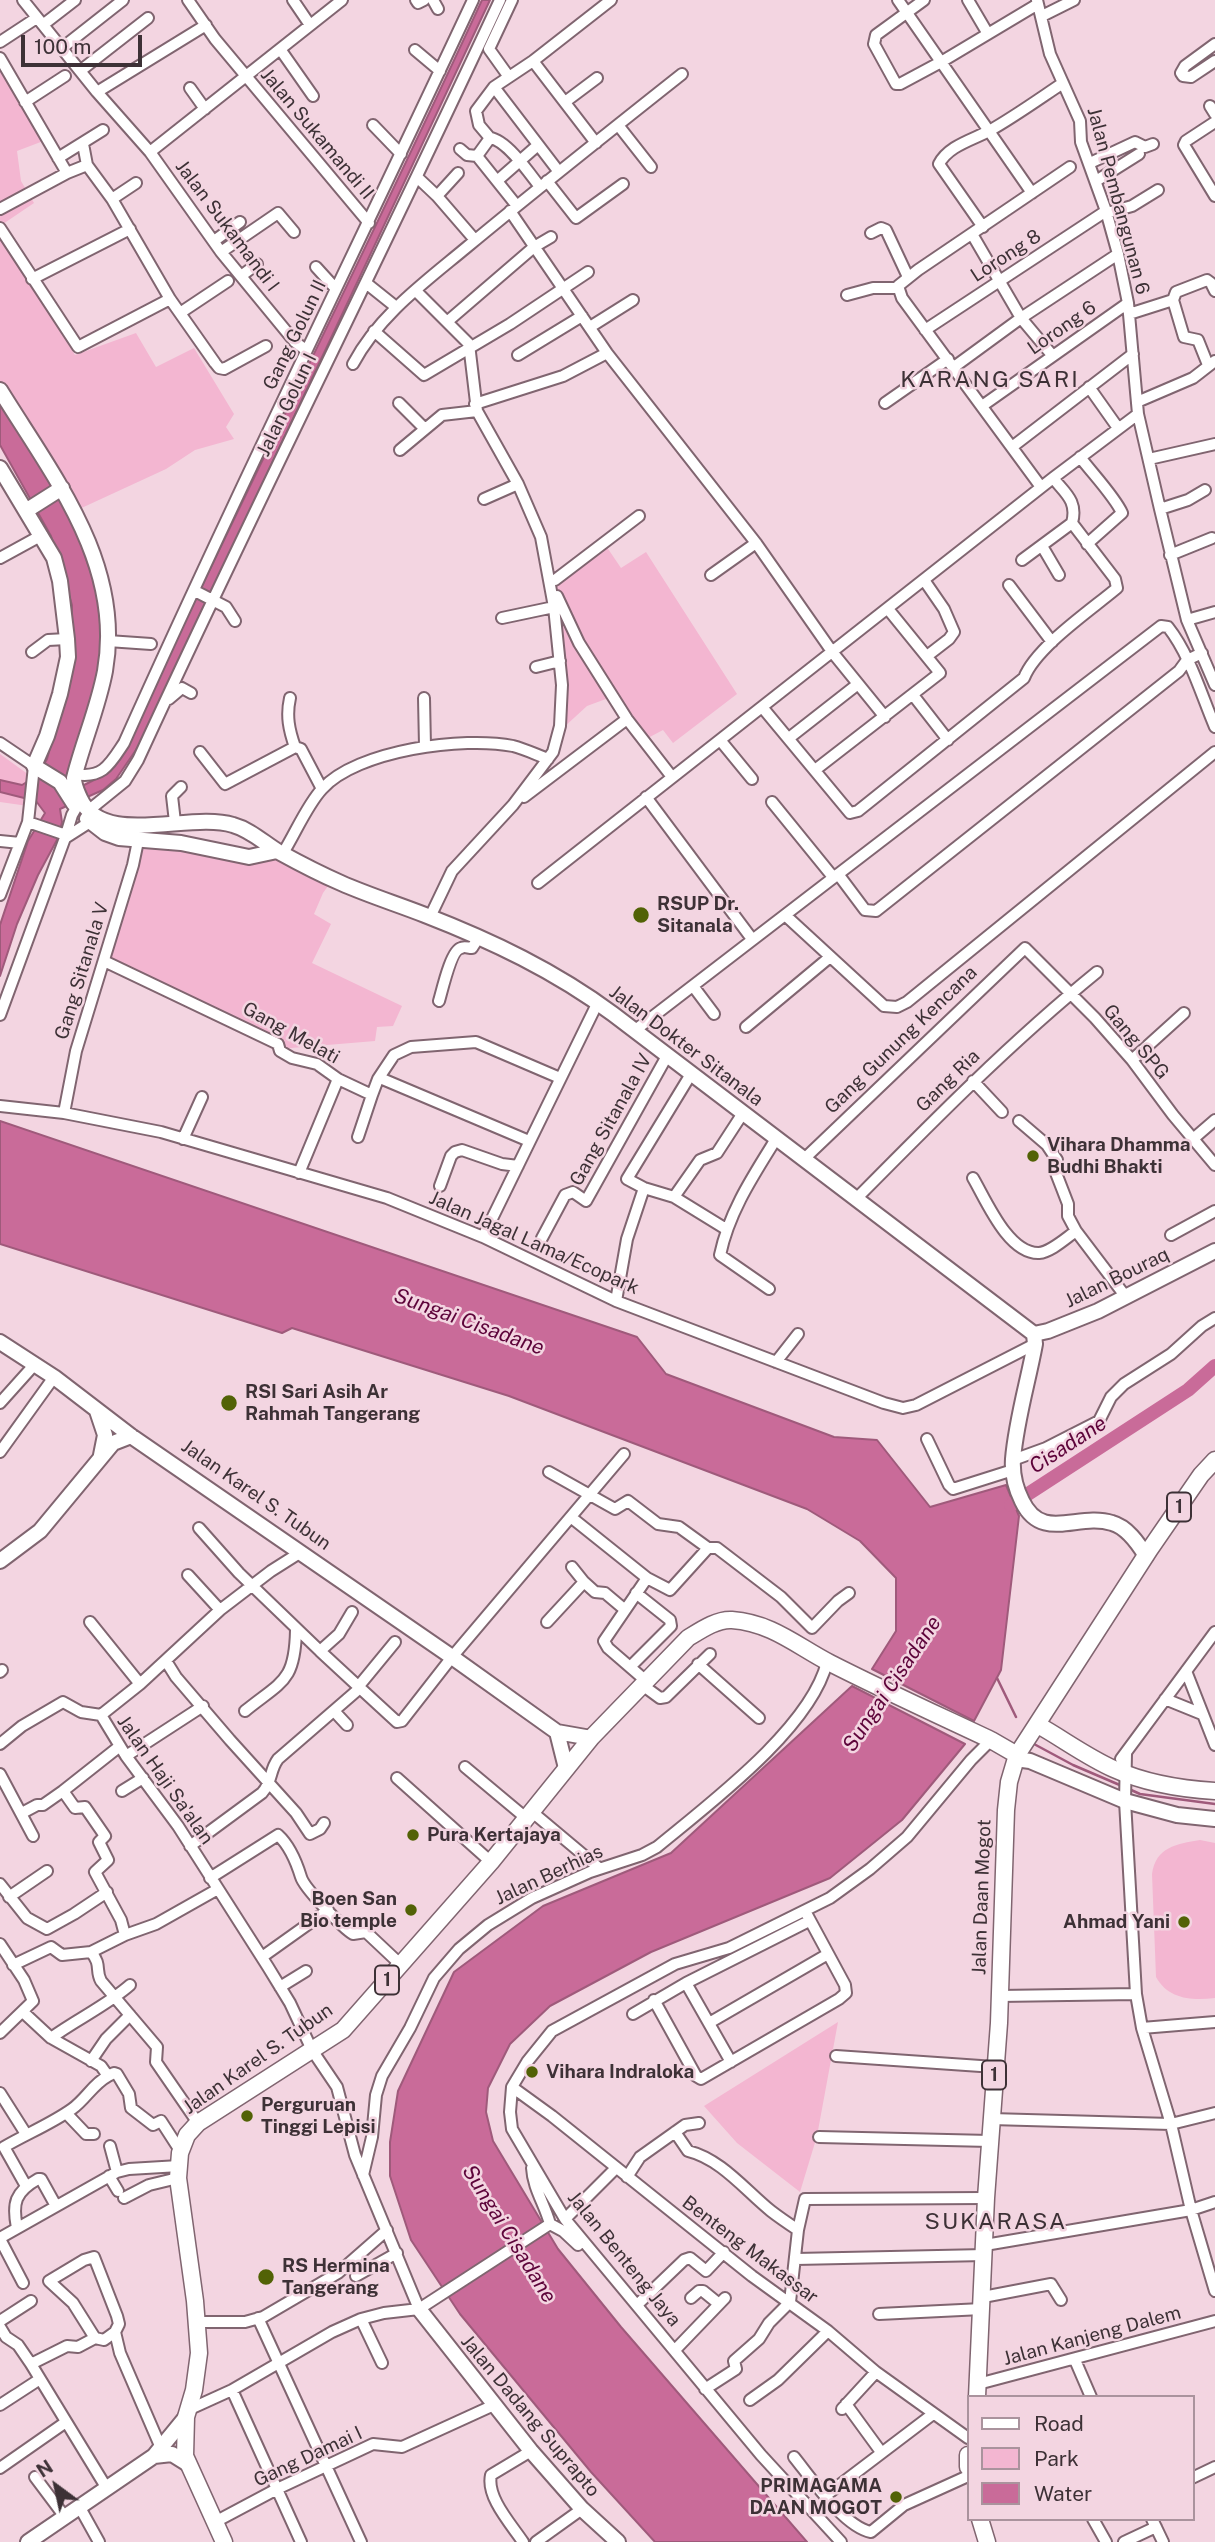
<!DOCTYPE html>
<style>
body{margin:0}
#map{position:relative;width:1215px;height:2542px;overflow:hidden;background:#f3d5e1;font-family:"Public Sans",sans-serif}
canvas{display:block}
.legend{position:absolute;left:967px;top:2395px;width:228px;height:126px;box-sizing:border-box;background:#f3d5e1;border:2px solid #aa939d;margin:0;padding:9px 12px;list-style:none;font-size:21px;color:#3d3136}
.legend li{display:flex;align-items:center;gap:14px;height:35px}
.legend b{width:35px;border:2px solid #aa939d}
.north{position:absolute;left:21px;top:2451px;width:70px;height:70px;-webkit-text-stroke:5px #f3d5e1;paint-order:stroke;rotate:327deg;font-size:19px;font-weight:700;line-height:28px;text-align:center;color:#3d3136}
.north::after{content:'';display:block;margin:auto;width:24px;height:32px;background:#3d3136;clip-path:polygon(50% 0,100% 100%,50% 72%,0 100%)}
.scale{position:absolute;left:21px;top:35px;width:121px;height:32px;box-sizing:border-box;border:4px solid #3d3136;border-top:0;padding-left:9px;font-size:21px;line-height:24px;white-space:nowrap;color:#3d3136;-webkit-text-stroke:5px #f3d5e1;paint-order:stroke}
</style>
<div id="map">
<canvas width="1215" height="2542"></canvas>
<ul class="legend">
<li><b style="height:9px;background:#fff"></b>Road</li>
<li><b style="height:19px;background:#f3b6d1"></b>Park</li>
<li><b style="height:19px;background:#c96b99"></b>Water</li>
</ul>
<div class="north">N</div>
<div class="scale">100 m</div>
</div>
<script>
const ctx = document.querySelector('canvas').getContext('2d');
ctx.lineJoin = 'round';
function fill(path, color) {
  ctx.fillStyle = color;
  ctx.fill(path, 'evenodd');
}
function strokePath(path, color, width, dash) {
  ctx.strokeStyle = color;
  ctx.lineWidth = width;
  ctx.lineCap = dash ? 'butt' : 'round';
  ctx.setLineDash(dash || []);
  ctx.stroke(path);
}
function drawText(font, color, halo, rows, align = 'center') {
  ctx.font = font + ' "Public Sans",sans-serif';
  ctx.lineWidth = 5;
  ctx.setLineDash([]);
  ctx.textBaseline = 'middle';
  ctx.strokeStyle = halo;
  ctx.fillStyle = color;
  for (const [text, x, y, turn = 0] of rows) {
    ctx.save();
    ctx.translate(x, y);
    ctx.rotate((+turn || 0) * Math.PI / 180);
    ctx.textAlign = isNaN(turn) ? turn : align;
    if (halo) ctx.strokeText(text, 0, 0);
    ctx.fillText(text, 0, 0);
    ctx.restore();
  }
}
fill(new Path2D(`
 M0 67 46 140 17 151 21 181 34 203 0 226Z
 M0 235 75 355 136 333 156 367 194 348 234 414 226 427 234 439 195 450 166 469 75 511 0 400Z
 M600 537 621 568 646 552 737 694 673 743 663 730 646 739 614 696 587 706 563 728 550 583Z
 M0 754 36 780 28 806 0 802Z
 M138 841 231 854 277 851 333 879 323 893 314 914 331 924 312 963 402 1006 393 1026 377 1027 375 1041 279 1049 107 964Z
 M1200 1840 1215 1843V1998C1192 2001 1168 1999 1156 1977L1152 1874C1156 1847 1176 1844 1200 1840Z
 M838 2022 817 2136 800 2192 737 2143 704 2106Z`), '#f3b6d1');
const water = new Path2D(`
 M482 0H490L140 744 116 779 103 790 60 809 62 822 58 838 38 875 17 924 0 976V925L28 841 45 813 36 801 0 792V780L22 785 38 775 47 759 71 672 72 605 51 536 0 445V403L71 515 102 605 100 681 68 771 72 791 108 773 123 752C241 500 366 252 482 0Z
 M0 1121 637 1337 666 1374 834 1437 877 1440 930 1507 1006 1485 1019 1516 1001 1670 974 1721 872 1669 896 1631V1578L860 1541 807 1509 509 1396 292 1328 282 1333 0 1244Z
 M852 1686 965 1744 902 1820 830 1878 651 1952 550 2006 510 2044 488 2088 486 2112 493 2141 558 2249 621 2327 807 2542H655L591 2472 460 2314 411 2240 390 2176V2142L398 2091 454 1972 543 1906 671 1853Z`);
fill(water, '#c96b99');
strokePath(water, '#9f5a7b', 2);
strokePath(new Path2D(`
 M997 1678 1016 1717
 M1034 1744 1073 1765 1122 1786
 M1129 1789 1140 1794 1215 1804`), '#9f5a7b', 2.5);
strokePath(new Path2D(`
 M1011 1505 1188 1390 1215 1366`), '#c96b99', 14);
const minor = new Path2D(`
 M23 0 97 92 150 152 221 252 295 342 306 350
 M188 0 215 39 369 223
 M293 0 310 25
 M416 0 418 3 424 0
 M433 0 438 9
 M898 0 1032 193
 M924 0 876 35 874 44 896 84H900L941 62 1038 4
 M968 0 988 34
 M1037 0 1050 54 1080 121 1081 142 1106 211 1118 254 1128 303 1138 414 1160 509 1187 620 1215 685
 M1042 16 1074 0
 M44 24 75 0
 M0 42 32 21
 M1215 44 1185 66 1181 73 1183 76 1191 77 1215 61
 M62 48 123 0
 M280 49 313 96
 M415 50 440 71
 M0 58 67 173
 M533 61 596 143
 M80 71 148 18
 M509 77 489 49 512 0
 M494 87 559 172
 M190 88 205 109
 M97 92 206 25
 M25 102 65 76
 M565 102 597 78
 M1210 106 1215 114
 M1215 122 1186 141 1184 145 1215 196
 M373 125 401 154
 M618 125 651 167
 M490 138 477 156 517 206
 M83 144 87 165 112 199 170 299 215 363 219 368 224 369 266 346
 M460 149 467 155 477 156
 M150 152 342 0
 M58 158 103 130
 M1090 163 1135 142 1145 147 1153 144
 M418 178 437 196 475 240
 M497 181 538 145
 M547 181 576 218 623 184
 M1096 181 1139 154
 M540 187C530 174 507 140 490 138L479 125 476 111 494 87 533 61 611 0
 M437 196 458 173
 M112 199 136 183
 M0 209 67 173 87 165
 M510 211 607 353 756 543 833 653 885 717
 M1107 213 1132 206 1158 190
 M983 227 939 164C948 146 972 140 989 131 1014 117 1039 99 1063 83
 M0 228 78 347 170 299
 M871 233 881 228 886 230 908 277
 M972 234 1021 318 1052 355
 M214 241 240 222
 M221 252 278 213 294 232
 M316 267 336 289
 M241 276 257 264
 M32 279 130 229
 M366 283 396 307
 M416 291 469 344 477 411 518 484 541 537 554 607 562 685 560 726 553 752 513 805 452 871 430 917
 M847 295 873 288H898
 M180 313 228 281
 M1129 314 1173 300
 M448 321 534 247 551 237
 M590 327 633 300
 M925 330 1106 211
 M374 331 424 375 510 324 588 272
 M518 355 582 316
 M353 364C379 315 425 282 467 247 538 188 610 131 682 74
 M1208 365 1198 340 1184 337 1173 300 1176 292 1207 280 1211 283 1215 291
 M954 367 1021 318 1118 254
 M1089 387 1118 428
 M1137 402 1193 378 1215 361
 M399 403 424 428
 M885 403 948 359
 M475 404 563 376 607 353
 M982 406 1128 303
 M1012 447 1133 354
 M400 450 442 415 477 411
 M1080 457C1092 473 1115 497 1122 513L1087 544
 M1149 459 1215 444
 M1041 487 902 298 898 286 918 270 1070 167
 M484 499 518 484
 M1160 509 1188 500 1205 490
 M1042 546 1059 575
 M1170 555 1212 538
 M0 558 42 535
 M1022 560 1072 523
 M711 575 756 543
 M555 580 639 516
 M924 580 944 609 954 632 949 639 927 656
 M1009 585 1052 642
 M195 591 226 607 235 621
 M557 596 579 643 627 719 672 777
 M502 618 554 607
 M1187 620 1215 612
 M108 641 151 644
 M32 652 48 640 67 639
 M536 667 560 661
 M913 695 948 740
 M290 698C286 716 289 730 295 747
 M424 698 425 746
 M169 699 182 688 191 693
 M762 707 850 813 858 811 1024 678C1036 647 1091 610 1117 588L1115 579 1072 523C1078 501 1065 493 1053 478
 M789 738 858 684
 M720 740 752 779
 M0 743 34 766 28 822 66 835
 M295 747 301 749 322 789
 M200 752 225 784 295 747
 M815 770 940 673 888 609
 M75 774C103 779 110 764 124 743 236 493 357 248 473 0
 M524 797 627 719
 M646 797 752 939
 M772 802 833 877
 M88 811 125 781 138 760C255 505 382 255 500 0
 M175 822 172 796 181 787
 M65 838 90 822
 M0 841 20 843
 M283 853C295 834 307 805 322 789 357 750 464 736 513 746 525 749 537 755 548 759
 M838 874 865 910 876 911 1179 671 1187 660 1202 653
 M538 883 1053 478 1138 414
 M0 895 28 822
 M785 915 884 1006 897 1007 907 1002 1215 752
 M104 961 278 1044 280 1051 292 1058 317 1064 338 1079 372 1095 378 1079 394 1055 411 1047 476 1042 560 1078
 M693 986 714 1014
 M439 1001C442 991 451 950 461 948 464 946 468 948 472 948L479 937
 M0 1015 65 838 72 815 76 808
 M746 1027 830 957
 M634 1031 1161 626 1168 627C1190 655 1201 694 1215 727
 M1132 1060 1184 1013
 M691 1074 627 1179 644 1188 674 1197 726 1229
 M380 1078 529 1141
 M973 1081 1002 1112
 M0 1106 64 1113 161 1132 387 1198 483 1237 616 1301 884 1403 903 1408 916 1405 1035 1344
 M64 1113 76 1051 133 865 138 841
 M1019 1121 1047 1145 1057 1160 1056 1173 1068 1204V1216L1076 1231 1126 1297
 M358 1137 372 1095
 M183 1139 202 1097
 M1193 1139 1215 1120
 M803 1160 1025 948 1095 1018 1132 1060 1173 1115 1215 1165
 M299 1173 338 1079
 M973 1178C986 1200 1008 1254 1039 1253 1051 1252 1066 1238 1076 1231
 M440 1186 451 1156 455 1152 462 1150 502 1164 518 1166
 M674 1197 700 1160 717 1153 743 1113
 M856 1199C934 1120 1011 1042 1097 972
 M1171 1235 1215 1211
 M483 1237 598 1002
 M542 1238 565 1195 573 1192 586 1201 667 1056
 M769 1289 720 1255C729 1212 753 1176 776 1139
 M616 1301 627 1239 644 1188
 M776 1362 798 1334
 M0 1403 35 1364
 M927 1439 949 1485 953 1489 1013 1470
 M0 1452 54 1377
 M1013 1460 1046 1448 1099 1421 1111 1397 1124 1384 1171 1354 1202 1326 1215 1318
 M549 1472 615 1509 628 1501 658 1524 679 1527 708 1548H717L781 1597 812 1628 838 1601 849 1593
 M572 1518 647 1578 604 1641 608 1648 645 1680
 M199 1528 239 1573 320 1651 339 1634 352 1612
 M188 1575 220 1610
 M647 1578 670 1590 708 1548
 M584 1582 595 1592 605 1593 624 1609
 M90 1622 140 1684
 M547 1622 584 1582 572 1567
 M320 1651 360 1688
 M166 1661 176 1677 230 1740 296 1813 310 1834 320 1829 324 1823
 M698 1664 759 1718
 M630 1667 671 1626 670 1620 636 1593
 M1186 1671 1215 1745
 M0 1672 2 1670
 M641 1684 660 1698 666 1697 710 1654
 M358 1687 395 1642
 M1165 1699 1202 1714
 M245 1711C282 1681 295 1682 296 1630
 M334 1711 347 1725
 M101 1715 126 1756 178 1826 268 1967 290 2003 312 2050 337 2087 355 2155 419 2309
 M101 1715 140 1684 220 1610 271 1571 301 1552
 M0 1744 22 1726 63 1702 81 1712 101 1715
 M120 1746 63 1791 75 1808 85 1807 105 1836 99 1842 108 1860 95 1872 121 1920 125 1935 156 1924 218 1889
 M1126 1754 1125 1801 1136 1994 1142 2028 1171 2124 1191 2210 1215 2291
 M126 1756 203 1706
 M1121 1759 1215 1632
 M465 1767 526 1818
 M0 1774 33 1836
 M397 1778 491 1862
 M122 1791 143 1778
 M531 1811 599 1868
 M22 1813 37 1805H43L63 1791
 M190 1846 262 1793C273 1781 269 1771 278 1759L360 1688 397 1722 402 1721 452 1657 624 1454
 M210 1878 278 1835C289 1845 297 1864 301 1877 304 1888 343 1928 353 1934L366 1932 400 1964
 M0 1884 27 1918 47 1929 74 1914 107 1892
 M9 1897 47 1871
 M0 1944 24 1980 33 2001 0 2033
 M91 1952C102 1965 95 1970 101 1981L157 2047 156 2062 198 2123
 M262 1957 328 1910
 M13 1965 51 1947 62 1955 91 1952 125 1935
 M686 1983 731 2062
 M280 1987 306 1971
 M999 1996 1136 1994
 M654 2000 696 2076 701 2079 839 1999 846 1993 845 1985 805 1911
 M23 2012 51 2038 101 2066 108 2076C93 2084 86 2099 72 2109 51 2124 26 2134 4 2147L26 2186
 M633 2014 686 1983 809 1921
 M709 2023 828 1954
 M1142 2028 1215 2022
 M51 2038C77 2019 106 2006 130 1985
 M836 2056 995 2067
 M91 2061 106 2039 130 2015
 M108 2076 114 2073 117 2074 129 2094 131 2108 153 2125 161 2121 181 2152
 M512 2087 552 2116 752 2276 828 2331 876 2372 968 2438
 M0 2093 26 2134
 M66 2113 86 2134H94
 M991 2119 1171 2124 1215 2113
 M675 2132 688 2151C721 2159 745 2190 771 2211 780 2218 789 2224 798 2230
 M819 2137 990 2141
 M110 2146 117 2172
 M532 2168C533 2188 545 2205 550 2224
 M363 2175 372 2137 376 2095 382 2076 410 2028 434 1978 459 1949 488 1925 532 1898 590 1872 642 1855 657 1847C709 1804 811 1728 827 1662
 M109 2176 118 2191
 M627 2177 640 2157 685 2125 699 2123
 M124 2198 149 2185 178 2178
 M565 2219 616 2168
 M550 2224 563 2231 578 2245
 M17 2228C12 2203 15 2192 38 2179H41L56 2206
 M0 2238 117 2172 129 2169 179 2166
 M0 2239 23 2283
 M985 2245 1191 2210 1215 2202
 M796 2259 985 2255
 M356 2276 397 2253
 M983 2297 1051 2284 1061 2300
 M691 2298 699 2291H703L719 2304
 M637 2305 684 2260 690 2258 706 2271 724 2252
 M879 2314 982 2309
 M258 2318 361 2542
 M361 2319 382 2363
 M0 2321 31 2301
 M197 2322H245L263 2317 338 2273 387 2230
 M0 2327 6 2337 18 2345 31 2364 106 2487
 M115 2332 120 2353 161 2448
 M675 2350 725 2298
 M1075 2360 1091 2397
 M31 2364 67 2346 78 2347 95 2338 104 2340 115 2332 119 2324 117 2316 94 2257 84 2260 49 2281 73 2303 95 2338
 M978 2384 1215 2321
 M705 2389 736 2369 734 2361 759 2339 769 2323 790 2302 798 2230 805 2199 986 2198
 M232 2390 301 2542
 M750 2400 778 2380 828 2331
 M846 2404 881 2452
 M0 2405 40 2379
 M842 2409 876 2372
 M188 2410 232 2390 332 2332 361 2319 384 2313 419 2309 550 2224
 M794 2457C811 2478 844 2527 871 2532L904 2505 968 2476
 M0 2468 66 2422
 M35 2477 65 2517
 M1192 2478 1215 2467
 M825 2496 933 2414
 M79 2506 99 2542
 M1093 2519 1106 2542
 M1152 2519 1163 2542
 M215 2522 277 2489 373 2444 402 2447 494 2405
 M523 2542C511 2524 486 2497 491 2475L531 2451
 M536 2542 582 2509
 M841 2542 761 2455 565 2219 512 2129 510 2112 512 2087 527 2062 552 2031 675 1964 729 1948 830 1898 870 1869 907 1837 971 1760 991 1740
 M1124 2542 1156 2527`);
const major = new Path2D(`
 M0 390C53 476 124 564 105 671 98 708 83 742 74 778 74 786 77 791 80 798 103 849 190 811 233 825 251 830 264 843 279 852 299 863 320 874 341 883 368 895 397 904 425 915 492 941 555 971 613 1014L1034 1334
 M0 468 54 558 60 581 67 639 68 657 60 694 47 736 34 766 60 782 74 804
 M32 507 62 488
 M87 819 105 833 119 838 181 843 249 857 277 851
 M1034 1334 1035 1344C1028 1382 1016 1421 1013 1459 1012 1473 1016 1489 1022 1501 1042 1543 1078 1512 1112 1523 1127 1527 1138 1543 1146 1556
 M1034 1334 1048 1331 1098 1311 1215 1251
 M0 1342 54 1377 131 1436 452 1657 557 1732 591 1738
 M97 1411 105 1435 101 1455
 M0 1561 40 1531 113 1443 131 1436
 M557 1732 566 1768
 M1015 1759 1030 1761 1125 1801 1177 1815 1215 1819
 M419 2309 531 2451 582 2509 618 2542
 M154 2456 172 2454 188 2464
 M28 2542 154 2456 186 2417`);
const highway = new Path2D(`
 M1038 1725C1063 1739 1087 1757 1114 1769 1145 1783 1181 1789 1215 1791
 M977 2397 986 2198 999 2023 1006 1810 1009 1782 1017 1755 1150 1549 1201 1475 1215 1460
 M968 2455V2467
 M980 2519 987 2542
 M224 2542 185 2456 186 2417 194 2390 199 2353 195 2301 178 2178 180 2153 187 2135 198 2123 343 2030 491 1862 591 1738 688 1638C701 1630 717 1619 732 1620 772 1623 797 1646 830 1663 883 1690 938 1715 991 1740L1017 1755`);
strokePath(minor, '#806570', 14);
strokePath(major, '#806570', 18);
strokePath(highway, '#806570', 19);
strokePath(minor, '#fff', 10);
strokePath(major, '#fff', 14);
strokePath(highway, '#fff', 16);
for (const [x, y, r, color] of [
 [641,915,9,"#526206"],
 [1033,1156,7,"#526206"],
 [229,1403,9,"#526206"],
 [413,1835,7,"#526206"],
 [411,1910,7,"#526206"],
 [1184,1922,7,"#526206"],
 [532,2072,7,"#526206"],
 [247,2116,7,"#526206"],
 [266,2277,9,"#526206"],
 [896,2497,7,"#526206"]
]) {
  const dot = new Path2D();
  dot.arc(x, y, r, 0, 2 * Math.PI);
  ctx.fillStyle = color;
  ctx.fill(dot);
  strokePath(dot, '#f3d5e1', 2.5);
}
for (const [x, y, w] of [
 [1179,1507,24],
 [387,1980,24],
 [994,2075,24]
]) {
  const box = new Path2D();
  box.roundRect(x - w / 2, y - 14.5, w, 29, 5);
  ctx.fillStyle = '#f3d5e1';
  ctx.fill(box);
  strokePath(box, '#3d3136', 2);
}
drawText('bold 18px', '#3d3136', null, [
 ["1",1179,1507],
 ["1",387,1980],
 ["1",994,2075]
]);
drawText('19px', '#3d3136', '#f3d5e1', [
 ["Jalan Sukamandi II",317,134,50],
 ["Jalan Pembangunan 6",1118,201,75],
 ["Jalan Sukamandi I",227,226,53],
 ["Lorong 8",1006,256,-33],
 ["Lorong 6",1062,328,-35],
 ["Gang Golun II",295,335,-64],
 ["Jalan Golun I",287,405,-64],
 ["Gang Sitanala V",82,971,-73],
 ["Gang Melati",291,1033,29],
 ["Gang Gunung Kencana",901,1040,-44],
 ["Gang SPG",1136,1042,50],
 ["Jalan Dokter Sitanala",686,1046,37],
 ["Gang Ria",948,1081,-44],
 ["Gang Sitanala IV",611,1120,-61],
 ["Jalan Jagal Lama/Ecopark",534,1243,24],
 ["Jalan Bouraq",1117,1278,-26],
 ["Jalan Karel S. Tubun",256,1495,35],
 ["Jalan Haji Sa'alan",165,1780,55],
 ["Jalan Berhias",549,1875,-25],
 ["Jalan Daan Mogot",982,1897,-88],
 ["Jalan Karel S. Tubun",258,2059,-35],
 ["Benteng Makassar",750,2250,37],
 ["Jalan Benteng Jaya",624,2259,51],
 ["Jalan Kanjeng Dalem",1092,2336,-15],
 ["Jalan Dadang Suprapto",530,2416,50],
 ["Gang Damai I",308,2457,-25]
]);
drawText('bold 19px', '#3d3136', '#f3d5e1', [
 ["RSUP Dr.",657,904],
 ["Sitanala",657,926],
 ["Vihara Dhamma",1047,1145],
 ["Budhi Bhakti",1047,1167],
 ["RSI Sari Asih Ar",245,1392],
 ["Rahmah Tangerang",245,1414],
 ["Pura Kertajaya",427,1835],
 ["Boen San",397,1899,"right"],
 ["Bio temple",397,1921,"right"],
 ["Ahmad Yani",1170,1922,"right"],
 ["Vihara Indraloka",546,2072],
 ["Perguruan",261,2105],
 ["Tinggi Lepisi",261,2127],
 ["RS Hermina",282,2266],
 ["Tangerang",282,2288],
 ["PRIMAGAMA",882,2486,"right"],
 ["DAAN MOGOT",882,2508,"right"]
], 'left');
drawText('italic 21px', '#5d043a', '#f3d5e1', [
 ["Sungai Cisadane",469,1322,20],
 ["Cisadane",1068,1445,-33],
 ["Sungai Cisadane",892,1684,-56],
 ["Sungai Cisadane",509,2234,58]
]);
ctx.letterSpacing = '2px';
drawText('23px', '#3d3136', '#f3d5e1', [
 ["KARANG SARI",990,380],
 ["SUKARASA",996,2222]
]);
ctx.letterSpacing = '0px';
</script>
